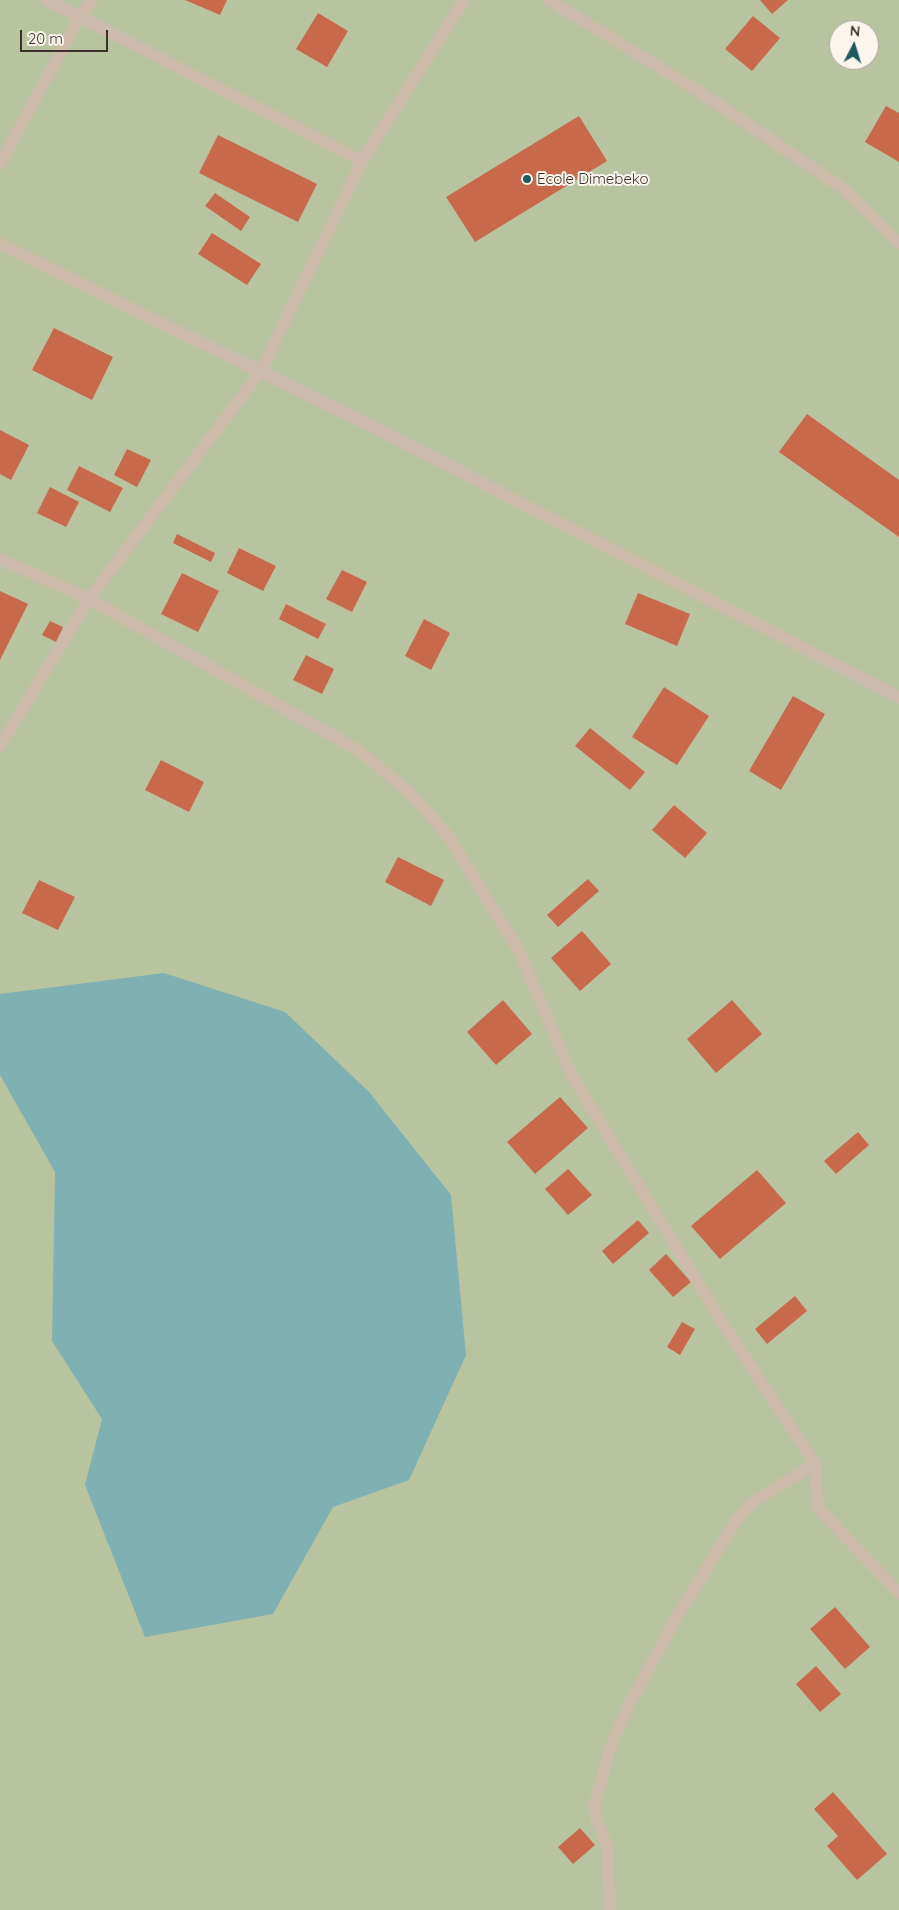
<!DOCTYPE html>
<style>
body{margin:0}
#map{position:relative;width:899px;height:1910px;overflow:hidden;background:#f4ebe1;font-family:Quicksand,sans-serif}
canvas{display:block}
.north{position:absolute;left:829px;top:20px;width:50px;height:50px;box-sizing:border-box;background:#fbf5ee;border:1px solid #aea6a0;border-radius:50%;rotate:5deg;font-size:14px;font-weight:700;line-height:20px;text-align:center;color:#3b302b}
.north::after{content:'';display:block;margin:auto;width:18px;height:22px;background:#1f5a5e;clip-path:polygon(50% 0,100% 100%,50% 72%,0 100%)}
.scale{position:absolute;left:20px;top:30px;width:88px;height:22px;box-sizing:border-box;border:2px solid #3b302b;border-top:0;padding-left:6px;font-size:15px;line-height:18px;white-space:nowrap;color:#3b302b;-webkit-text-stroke:4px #fbf5ee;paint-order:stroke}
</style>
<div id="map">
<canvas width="899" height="1910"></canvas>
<div class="north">N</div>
<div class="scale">20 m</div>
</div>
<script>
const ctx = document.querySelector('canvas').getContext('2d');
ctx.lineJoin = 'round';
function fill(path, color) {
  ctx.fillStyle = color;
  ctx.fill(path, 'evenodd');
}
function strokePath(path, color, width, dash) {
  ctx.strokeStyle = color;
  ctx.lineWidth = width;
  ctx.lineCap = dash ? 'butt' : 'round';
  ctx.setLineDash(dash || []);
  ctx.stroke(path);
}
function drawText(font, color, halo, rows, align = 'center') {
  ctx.font = font + ' Quicksand,sans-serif';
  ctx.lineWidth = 4;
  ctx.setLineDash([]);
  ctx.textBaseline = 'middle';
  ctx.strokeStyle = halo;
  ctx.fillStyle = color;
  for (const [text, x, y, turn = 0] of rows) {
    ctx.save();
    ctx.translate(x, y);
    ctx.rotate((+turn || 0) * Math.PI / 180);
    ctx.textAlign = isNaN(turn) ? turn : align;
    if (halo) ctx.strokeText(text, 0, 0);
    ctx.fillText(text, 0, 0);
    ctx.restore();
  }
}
fill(new Path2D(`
 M0 0H899V1910H0ZM839 30H869V60H839Z`), '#b8c4a0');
fill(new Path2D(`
 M164 973 285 1012 369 1092 451 1195 466 1355 409 1480 333 1507 273 1614 145 1637 85 1485 102 1419 52 1341 55 1172 0 1075V994Z`), '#7fb0b2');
fill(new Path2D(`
 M185 0H227L220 15Z
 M760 0H788L772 14Z
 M318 13 348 31 327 67 296 49Z
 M753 16 780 38 752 71 725 49Z
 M886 106 899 113V162L865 142Z
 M579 116 607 161 475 242 446 197Z
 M218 135 317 184 298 222 199 173Z
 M215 193 250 217 241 231 205 206Z
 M212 233 261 264 247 285 198 254Z
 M54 328 113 357 92 400 32 370Z
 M807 414 899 480V537L779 452Z
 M0 430 29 445 11 480 0 474Z
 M127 449 151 460 137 487 114 475Z
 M79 466 123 488 110 512 67 490Z
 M50 487 79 502 66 527 37 513Z
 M177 534 215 553 211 562 173 543Z
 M239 548 276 566 263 591 227 573Z
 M342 570 367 582 352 612 326 599Z
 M182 573 219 591 198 632 161 614Z
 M0 591 28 604 0 660Z
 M638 593 690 614 677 646 625 624Z
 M286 604 326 624 318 639 279 619Z
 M424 619 450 633 431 670 405 656Z
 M50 621 63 627 56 642 42 635Z
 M306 655 334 669 322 694 293 680Z
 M664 687 709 716 677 765 632 737Z
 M793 696 825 714 781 790 749 771Z
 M590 728 645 772 630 790 575 746Z
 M161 760 204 782 189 812 145 790Z
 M674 805 707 833 685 858 652 830Z
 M398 857 444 880 431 906 385 882Z
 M588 879 599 891 558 927 547 915Z
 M39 880 75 897 58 930 22 913Z
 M582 931 611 964 580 991 551 958Z
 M503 1000 532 1034 496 1065 467 1032Z
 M732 1000 762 1034 716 1073 687 1039Z
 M560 1097 588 1128 535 1174 507 1142Z
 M858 1132 869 1145 836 1174 824 1161Z
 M568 1169 592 1195 568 1215 545 1189Z
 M757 1170 786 1203 720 1259 691 1226Z
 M638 1220 649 1233 613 1264 602 1251Z
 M666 1254 691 1282 673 1297 649 1270Z
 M795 1296 807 1311 767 1344 755 1329Z
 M682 1322 695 1329 680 1355 667 1347Z
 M835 1607 870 1647 845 1669 810 1629Z
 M816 1666 841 1694 820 1712 796 1684Z
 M833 1792 887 1854 857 1880 827 1846 838 1836 814 1809Z
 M580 1828 595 1845 573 1864 558 1847Z`), '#c8694b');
strokePath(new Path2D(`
 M46 0 362 161
 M549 0 698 91 841 187 899 243
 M0 164 79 18 92 0
 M0 244 371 426 899 697
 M0 559 89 599 358 750 410 793 449 837 520 953 572 1076 720 1319 815 1464 818 1508 899 1593
 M0 746 89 599 261 371 362 161 464 0
 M610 1910 607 1846 596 1818 594 1807 608 1755 619 1726 633 1697 678 1615 734 1524 750 1504 815 1464`), '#cdbbac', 12);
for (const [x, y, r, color] of [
 [527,179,5,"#1f5a5e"]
]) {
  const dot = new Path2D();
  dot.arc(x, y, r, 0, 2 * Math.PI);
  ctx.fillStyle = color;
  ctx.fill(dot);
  strokePath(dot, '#fbf5ee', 2);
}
drawText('15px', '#3b302b', '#fbf5ee', [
 ["Ecole Dimebeko",537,179]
], 'left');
</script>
